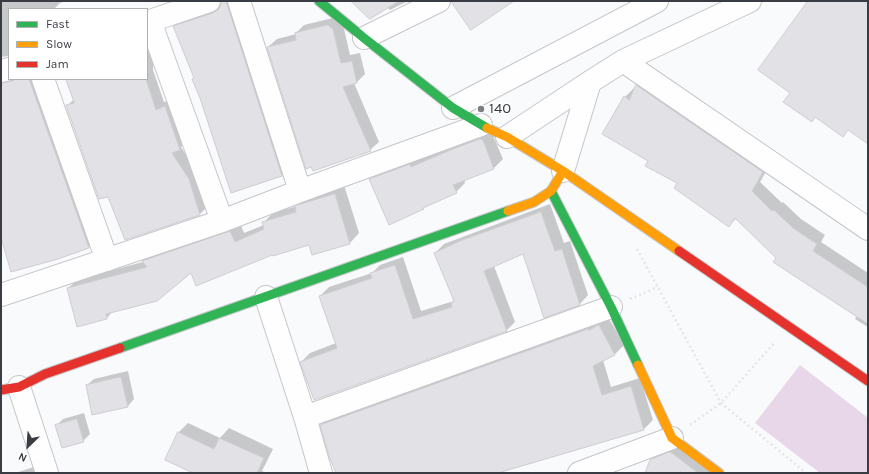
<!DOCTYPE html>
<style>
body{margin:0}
#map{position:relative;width:869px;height:474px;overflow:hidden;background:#f9fafc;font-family:Karla,sans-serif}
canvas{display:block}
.frame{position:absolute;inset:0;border:2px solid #393c43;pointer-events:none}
.legend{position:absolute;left:8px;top:8px;width:140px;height:72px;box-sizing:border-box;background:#fff;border:1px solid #b0b1b4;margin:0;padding:5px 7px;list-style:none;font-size:12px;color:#393c43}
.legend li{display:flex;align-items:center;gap:8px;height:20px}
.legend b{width:20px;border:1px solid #b0b1b4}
.north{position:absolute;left:8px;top:426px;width:40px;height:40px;-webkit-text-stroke:3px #fff;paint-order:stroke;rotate:205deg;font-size:11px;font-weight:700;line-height:16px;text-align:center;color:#393c43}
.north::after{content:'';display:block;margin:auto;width:14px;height:18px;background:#393c43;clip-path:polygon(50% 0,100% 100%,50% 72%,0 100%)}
</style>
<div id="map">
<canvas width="869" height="474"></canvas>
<div class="frame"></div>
<ul class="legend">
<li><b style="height:5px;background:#30b455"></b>Fast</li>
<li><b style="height:5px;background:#ff9f0a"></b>Slow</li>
<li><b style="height:5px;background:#e5322d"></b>Jam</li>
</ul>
<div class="north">N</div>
</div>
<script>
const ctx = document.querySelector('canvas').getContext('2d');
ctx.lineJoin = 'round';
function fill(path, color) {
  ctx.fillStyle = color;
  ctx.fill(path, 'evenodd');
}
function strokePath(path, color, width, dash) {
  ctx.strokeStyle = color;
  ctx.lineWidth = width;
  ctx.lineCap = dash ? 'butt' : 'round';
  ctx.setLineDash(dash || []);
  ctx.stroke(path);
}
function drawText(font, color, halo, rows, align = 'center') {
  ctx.font = font + ' Karla,sans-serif';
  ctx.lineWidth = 3;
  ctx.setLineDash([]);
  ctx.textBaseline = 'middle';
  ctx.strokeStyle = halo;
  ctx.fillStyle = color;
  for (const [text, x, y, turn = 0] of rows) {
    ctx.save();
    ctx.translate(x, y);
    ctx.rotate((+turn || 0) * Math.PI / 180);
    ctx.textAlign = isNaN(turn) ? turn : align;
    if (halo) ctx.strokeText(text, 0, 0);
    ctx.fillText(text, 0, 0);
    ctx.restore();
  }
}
fill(new Path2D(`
 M800 365 868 418V473H820L755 423Z`), '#e8d6e9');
fill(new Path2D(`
 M1 1H65L60 3 55 8 53 9H9V56L1 57Z
 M222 1H237L290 167 282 175 195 78 174 27 182 18 221 5Z
 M352 1H408L390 10 387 7Z
 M337 17 342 20 350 55 360 53 365 74 356 83H354L379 142 370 150 268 47 277 39 296 34V33L304 25Z
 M147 24 154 38 153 70 164 102 173 99 187 141 181 147 197 171 208 206 200 214 108 195 67 106 74 99 68 79H147Z
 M1 67 9 79H44L99 236 89 247 57 258 3 240 1 241Z
 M646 77 771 163 760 182 782 203 783 202 801 219 825 235 821 242 868 273V327L855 319 857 316 777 257 737 218 729 225 679 183 649 161 625 97 634 88 635 89 637 86Z
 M491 131 503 159 494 168 464 180 465 183 456 192 426 205 423 208 370 179 379 170 419 156 420 159 458 142Z
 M344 185 359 233 350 243H310L273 253 191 272 113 311 107 318 78 325 68 288 78 279 143 262V261L152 252 240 223 244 233 264 225 263 223 273 213 297 206 305 197Z
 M550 204 564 243 570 241 588 295 580 304 524 253 494 266 515 322 507 330 301 362 310 353 336 343 320 296 329 287 372 273 380 265 403 257 421 311 454 301 435 253 444 244Z
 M608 317 624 345 615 354 603 360 611 387 640 378 653 420 644 429 497 473H348L321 425 330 416Z
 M128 371 134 399 128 406 87 385 94 379Z
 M84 413 90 434 83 441 56 426 63 419Z
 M188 423 220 438 229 428 273 449 262 471 266 473H195L178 433Z
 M676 446 712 473H646L651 460 658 453Z
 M34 467 36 473H15Z`), '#0003');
const building = new Path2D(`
 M221 1H226L227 4 282 176 231 193 200 98 192 79 194 78 173 26 213 13 219 9 221 4Z
 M351 1H399L370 19Z
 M451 1H514L471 30Z
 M808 1H868V144L848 130 843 137 815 117 812 122 783 102 790 93 758 70Z
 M328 25 333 29 341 63 352 61 357 83 343 87 371 151 313 171 311 167 306 169 267 47 296 40 295 33Z
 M16 79H29L89 248 58 259 11 272 1 238V83L12 81Z
 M66 79H146L156 110 165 106 180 150 172 153 189 179 200 215 125 240 108 197 99 199 66 105 74 103Z
 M636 85 763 172 752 191 772 211 774 210 793 228 817 244 813 251 868 287V324L773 262 776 258 735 218 729 227 674 188 677 183 645 166 648 161 602 134 624 96 629 100Z
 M480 139 483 140 494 169 453 185 457 193 423 208 424 209 389 225 369 179 410 164 411 167 448 151Z
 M335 194 350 244 312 255 309 245 273 256 272 255 196 286 191 273 157 301 106 314 107 319 77 327 67 288 147 267 142 261 230 231 235 242 264 229 262 222 296 212 295 206Z
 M541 212 555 251 562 249 580 305 544 318 523 254 484 271 507 331 314 400 300 362 337 348 319 296 372 278 370 273 395 265 413 319 452 307 451 303 454 301 434 253 460 241Z
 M599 325 615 355 593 366 602 395 631 386 644 430 498 473H336L329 456 320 425 588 329 589 330Z
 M121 377 128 407 92 415 86 385Z
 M77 419 84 442 62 448 55 425Z
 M178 432 214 449 219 438 264 458 257 473H193L165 460Z
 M669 452 672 453 698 473H645L650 460Z`);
fill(building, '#e1e1e6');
strokePath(building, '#cecdd1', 1);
const street = new Path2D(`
 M239 1 300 191
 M150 21 222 221
 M147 22 209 1
 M364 38 439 1
 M623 61 868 229
 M1 71 9 69
 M43 79 107 260
 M453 108 657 1
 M507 137 590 82 623 61 750 1
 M563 171 590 82
 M1 295 222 221 300 191 481 125
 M266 297 305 417 321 473
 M19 387 47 473
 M305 417 611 307
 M579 473 672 438`);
const fast = new Path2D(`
 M319 1 364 38 453 108 487 128
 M551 191 611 307 638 365
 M120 348 508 211`);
const slow = new Path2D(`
 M487 128 507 137 563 171 679 251
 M508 211 534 202 551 191 563 171
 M638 365 672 438 719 473`);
const jam = new Path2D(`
 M679 251 868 381
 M1 390 19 387 45 374 120 348`);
strokePath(street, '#c5c6ca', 24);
strokePath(fast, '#c5c6ca', 11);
strokePath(slow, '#c5c6ca', 11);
strokePath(jam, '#c5c6ca', 11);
strokePath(new Path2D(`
 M637 249 721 403 806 473
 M630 299 658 287
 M690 425 721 403 775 342`), '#e5e6e7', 2.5, [2, 3]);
strokePath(street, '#fefeff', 22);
strokePath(fast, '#30b455', 9);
strokePath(slow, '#ff9f0a', 9);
strokePath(jam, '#e5322d', 9);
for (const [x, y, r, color] of [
 [481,109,4,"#7c7e84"]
]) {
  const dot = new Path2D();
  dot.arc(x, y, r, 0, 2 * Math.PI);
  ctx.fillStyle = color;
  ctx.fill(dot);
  strokePath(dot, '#fff', 1.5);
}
drawText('15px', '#393c43', '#fff', [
 ["140",489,109]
], 'left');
</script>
